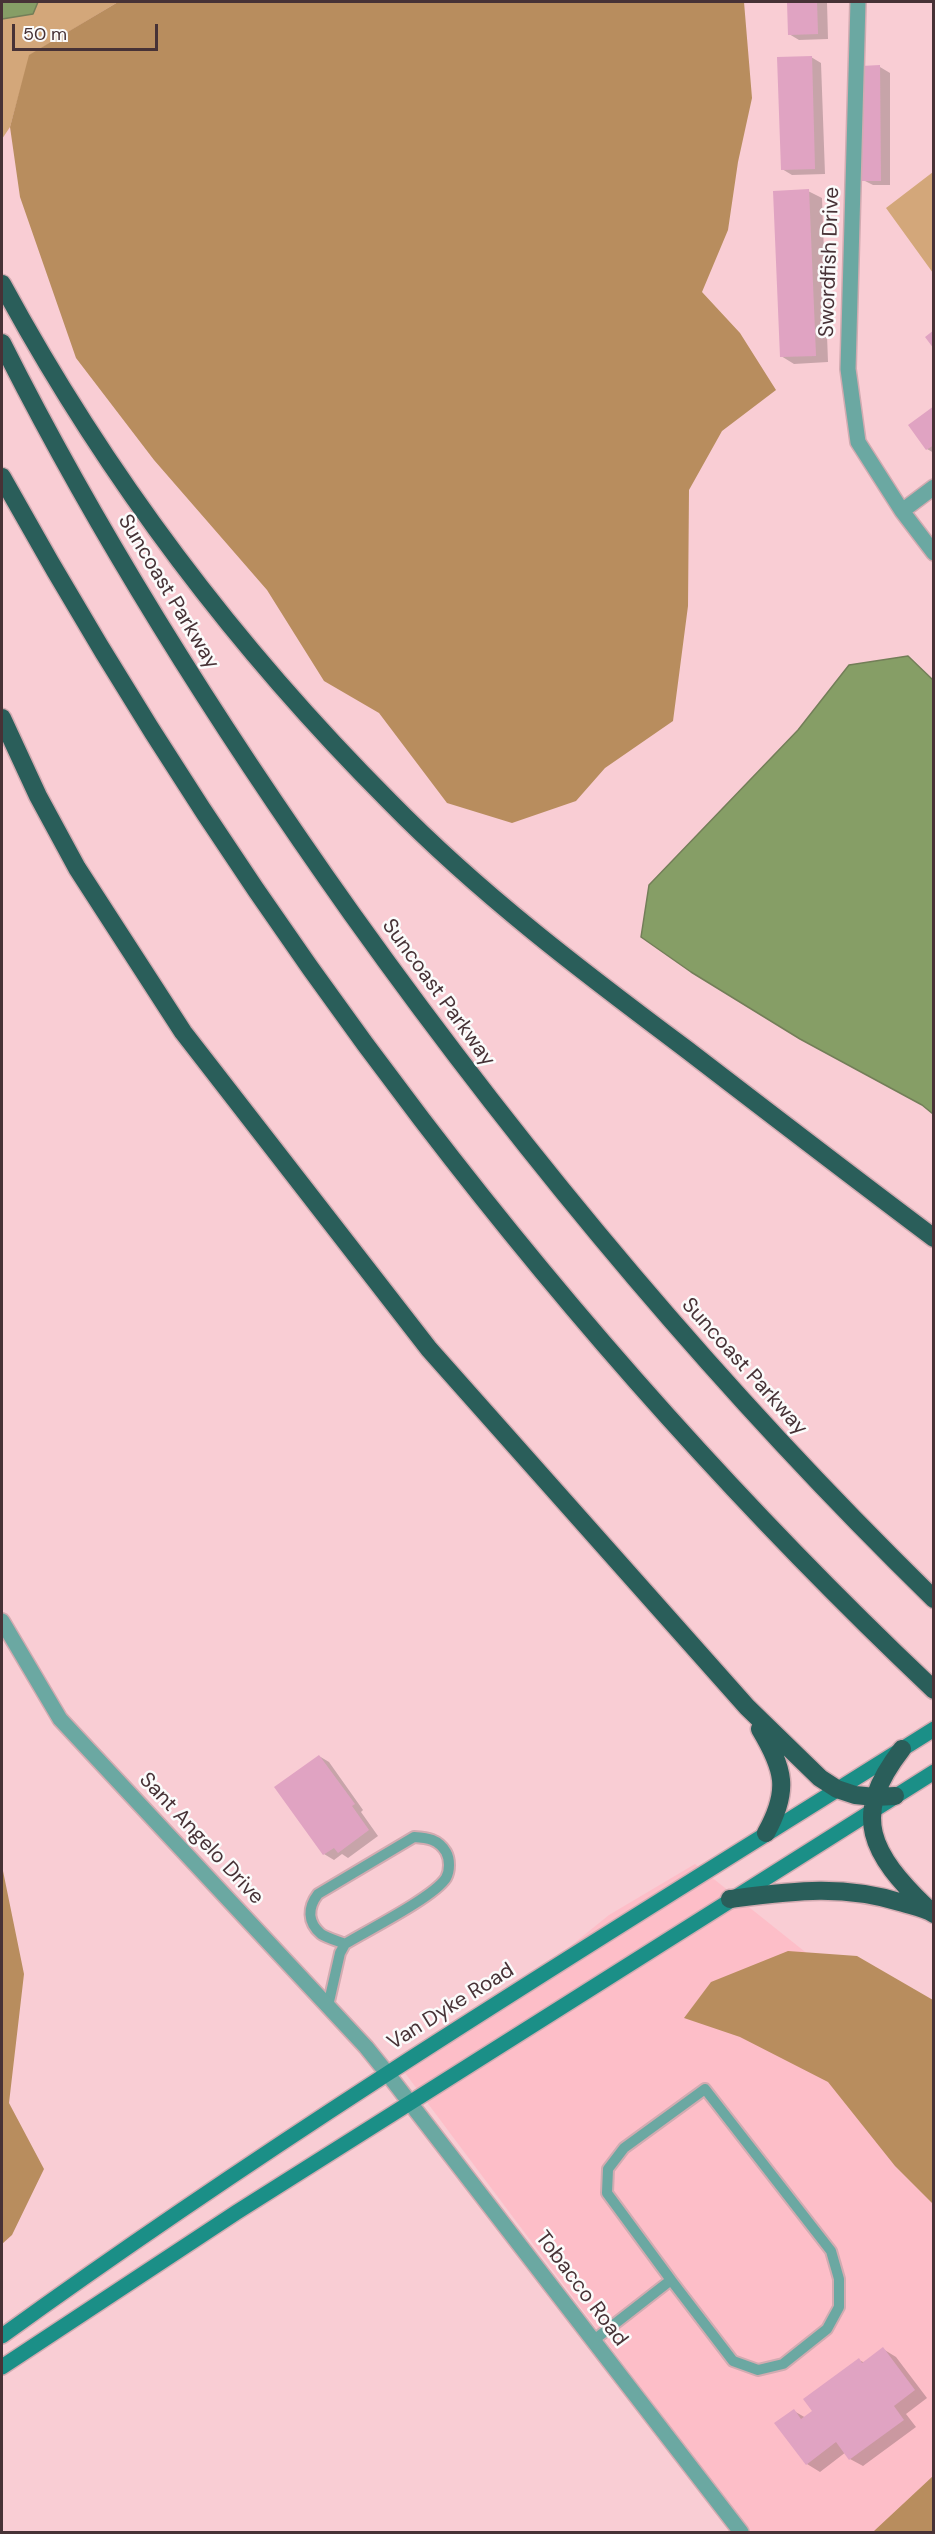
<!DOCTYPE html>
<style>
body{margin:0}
#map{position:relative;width:935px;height:2534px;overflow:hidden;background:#f9cdd4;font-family:"DM Sans",sans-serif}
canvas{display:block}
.frame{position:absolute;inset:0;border:3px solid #473236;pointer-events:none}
.scale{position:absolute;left:12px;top:24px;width:146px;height:27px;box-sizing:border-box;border:3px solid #473236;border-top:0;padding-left:8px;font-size:18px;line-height:21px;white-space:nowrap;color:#473236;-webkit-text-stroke:4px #fbfbfb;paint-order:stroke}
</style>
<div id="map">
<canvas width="935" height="2534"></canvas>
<div class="frame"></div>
<div class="scale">50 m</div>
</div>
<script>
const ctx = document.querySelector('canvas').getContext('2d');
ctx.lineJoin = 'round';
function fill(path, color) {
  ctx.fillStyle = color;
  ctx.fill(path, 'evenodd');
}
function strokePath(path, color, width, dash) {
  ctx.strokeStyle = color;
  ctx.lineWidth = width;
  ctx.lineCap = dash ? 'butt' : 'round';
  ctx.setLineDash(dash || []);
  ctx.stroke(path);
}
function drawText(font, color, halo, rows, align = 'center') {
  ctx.font = font + ' "DM Sans",sans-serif';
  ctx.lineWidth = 5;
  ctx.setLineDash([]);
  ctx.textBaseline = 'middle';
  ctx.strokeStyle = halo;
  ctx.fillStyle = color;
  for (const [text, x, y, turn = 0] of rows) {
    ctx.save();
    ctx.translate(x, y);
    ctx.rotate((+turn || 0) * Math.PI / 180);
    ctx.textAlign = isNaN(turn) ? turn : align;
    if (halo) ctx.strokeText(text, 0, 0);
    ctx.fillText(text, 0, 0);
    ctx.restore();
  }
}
fill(new Path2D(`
 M695 1864 933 2054V2532H749L405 2073 448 2045 609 1915Z`), '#fdbec8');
fill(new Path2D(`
 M2 2H118L30 55 10 127 2 139Z
 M933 172V273L886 208Z`), '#d3a77a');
fill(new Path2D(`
 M118 2H744L752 98 738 162 728 230 702 292 740 333 776 390 722 431 689 490 688 606 673 721 605 768 576 801 512 823 447 803 379 713 324 681 267 590 154 460 76 358 20 197 10 127 29 55Z
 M2 1866 24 1974 9 2103 44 2169 12 2235 2 2244Z
 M788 1951 857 1956 933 2000V2204L895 2166 828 2082 740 2037 684 2018 711 1982Z
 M933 2476V2532H872L874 2531Z`), '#b88d5e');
const water = new Path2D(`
 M2 2H38L33 14 2 19Z
 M908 656 933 680V1114L922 1105 800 1039 691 972 641 937 649 885 798 730 849 665Z`);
fill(water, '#869e66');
strokePath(water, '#737e58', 1.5);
fill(new Path2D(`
 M789 2H827L828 39 799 40 789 34Z
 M811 57 821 63 825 174 792 175 782 169Z
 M863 67H880L890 73V185H873L863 180Z
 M808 191 822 198 828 362 794 364 781 356Z
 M934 408V453L927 449 910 425Z
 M319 1756 329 1762 363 1810 361 1812 378 1836 348 1858 342 1854 334 1860 324 1854 276 1788Z
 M883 2349 896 2357 927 2398 906 2414 916 2427 863 2466 850 2459 846 2452 820 2472 807 2464 794 2411 806 2418 814 2411 859 2360 865 2363Z`), '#0003');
fill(new Path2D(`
 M787 2H817L818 34 788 35Z
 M812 56 815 169 781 170 777 57Z
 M880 65 881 181H862L861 66Z
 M809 189 816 356 780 357 773 191Z
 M934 330V349L925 337Z
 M934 406V445L926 450 908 425Z
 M319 1755 355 1804 352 1806 369 1830 338 1853 334 1848 323 1855 274 1787Z
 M883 2347 915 2390 894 2406 904 2420 849 2460 836 2442 806 2465 774 2423 794 2409 801 2419 812 2411 803 2399 859 2358 862 2363Z`), '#e0a3c2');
const service = new Path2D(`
 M328 2006 340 1953 345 1944C368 1930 434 1897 446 1878 450 1871 450 1859 446 1852 438 1839 428 1838 414 1837L318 1894C308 1907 307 1922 321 1934 327 1938 338 1941 345 1944
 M594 2340 671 2280 607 2193 608 2169 624 2148 705 2089 831 2251 839 2279V2307L827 2329 783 2364 758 2370 733 2361 671 2280`);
const minor = new Path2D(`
 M858 2 848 369 858 442 902 511 934 553
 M902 511 934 487
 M2 1621 60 1719 366 2047 387 2073`);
const tertiary = new Path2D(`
 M387 2073 741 2532`);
const secondary = new Path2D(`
 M2 2336C302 2119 619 1927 934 1729
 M2 2367 237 2212 934 1772`);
const motorway = new Path2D(`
 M2 284C105 474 237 649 390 802 480 894 583 972 686 1049 768 1112 850 1175 934 1238
 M2 343C102 542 223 732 352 914 527 1159 719 1389 934 1599
 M2 477C250 924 562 1338 934 1690
 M2 718 38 796 77 868 183 1032 429 1349 747 1707 820 1778 837 1789 855 1795 875 1797 895 1796
 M760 1729C784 1769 790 1790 766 1833
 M902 1749C849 1817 872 1854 926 1907
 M730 1899C793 1891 842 1884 903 1903 913 1906 925 1908 934 1914`);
strokePath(service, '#d2abb1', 14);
strokePath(minor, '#d2abb1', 18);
strokePath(tertiary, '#d2abb1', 18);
strokePath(secondary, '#d2abb1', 18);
strokePath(motorway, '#d2abb1', 21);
strokePath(service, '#6ba8a2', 10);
strokePath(minor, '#6ba8a2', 15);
strokePath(tertiary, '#6ba8a2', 15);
strokePath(secondary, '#1b8f87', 15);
strokePath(motorway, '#2a5e5a', 18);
drawText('21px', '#473236', '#fbfbfb', [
 ["Swordfish Drive",830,262,-88],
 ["Suncoast Parkway",168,592,59],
 ["Suncoast Parkway",438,993,54],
 ["Suncoast Parkway",744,1367,48],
 ["Sant Angelo Drive",201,1839,47],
 ["Van Dyke Road",451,2007,-32],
 ["Tobacco Road",581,2289,53]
]);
</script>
